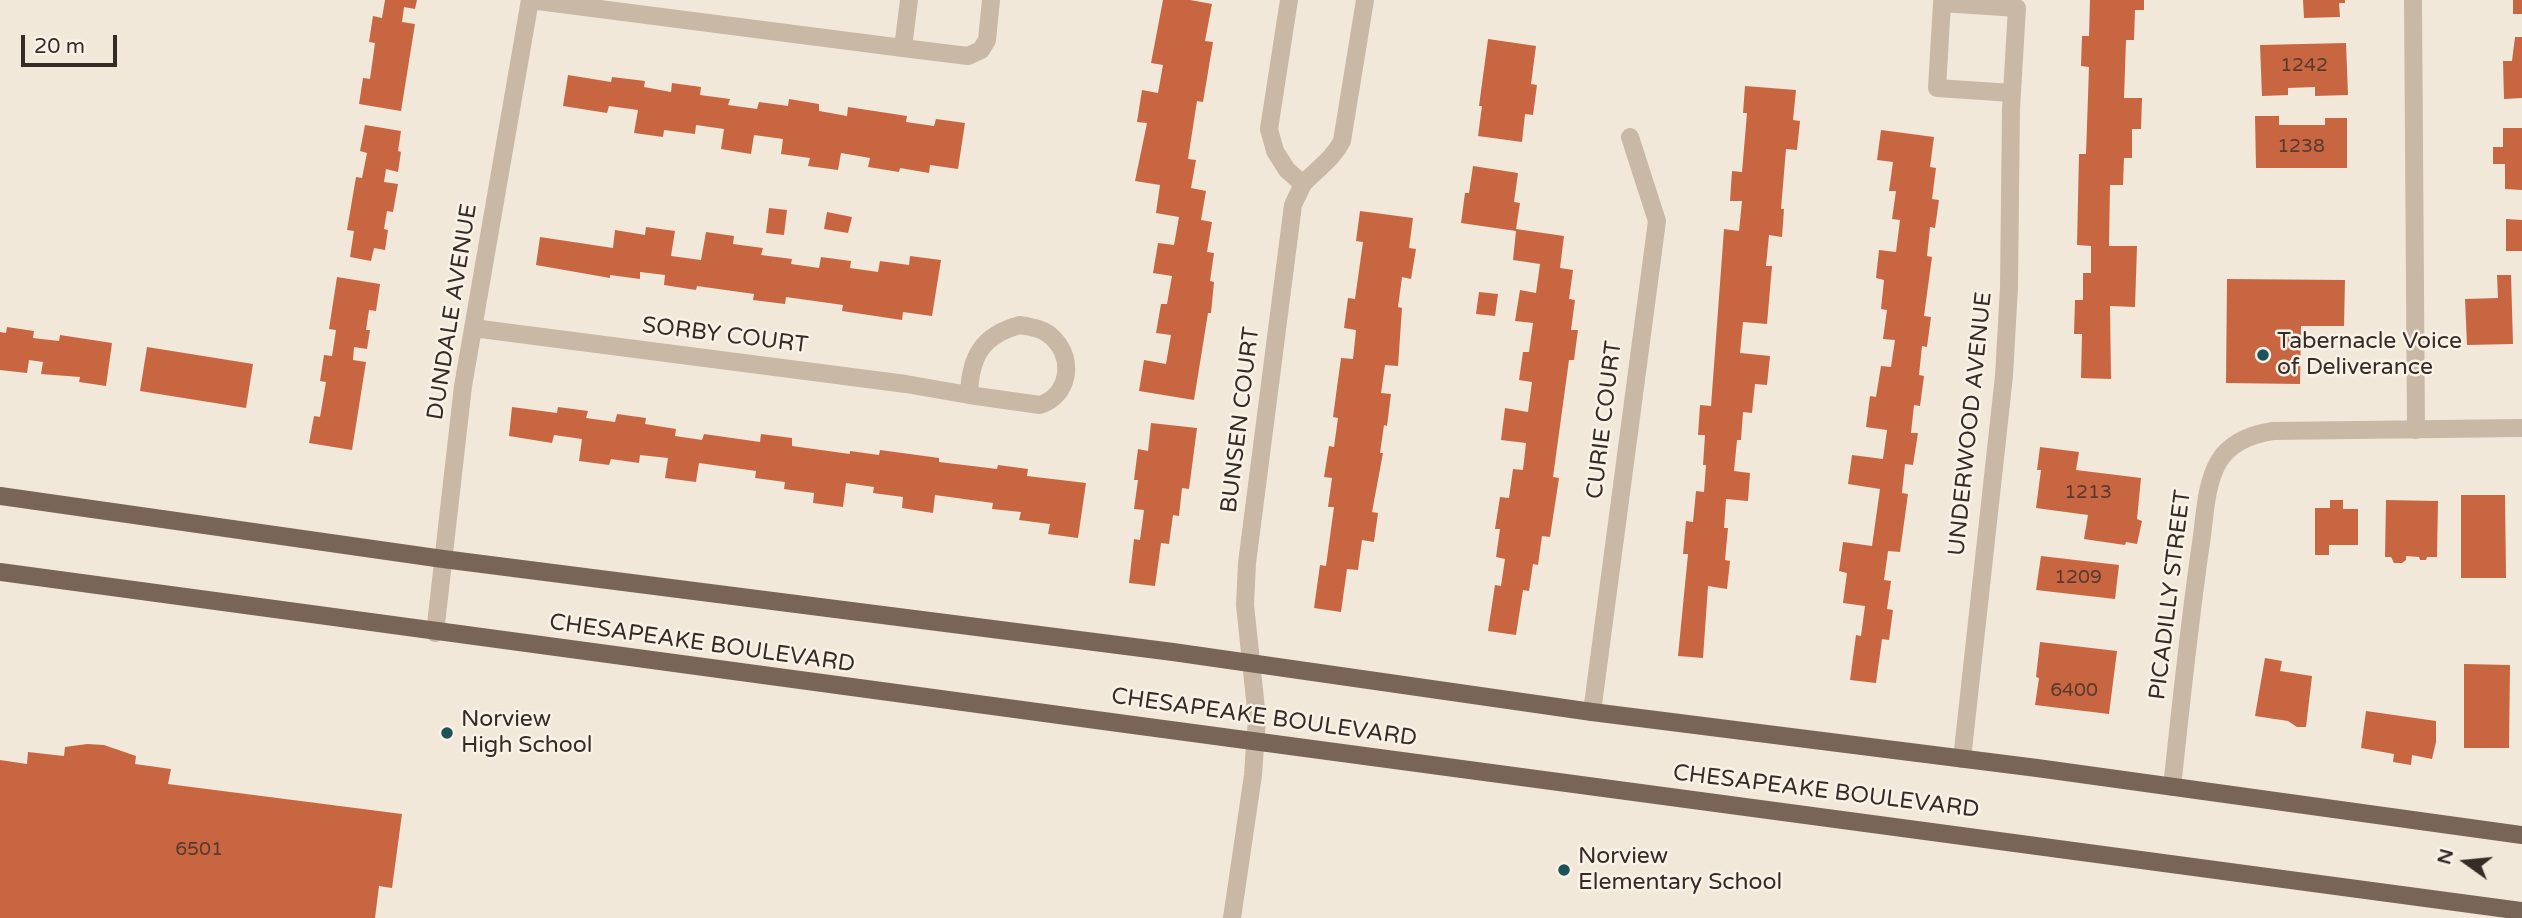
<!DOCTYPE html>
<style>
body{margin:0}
#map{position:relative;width:2522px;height:918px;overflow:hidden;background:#f2e8da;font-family:"Varela Round",sans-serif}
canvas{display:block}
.north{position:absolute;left:2431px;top:827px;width:70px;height:70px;-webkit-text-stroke:5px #faf1e7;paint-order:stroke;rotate:285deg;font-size:19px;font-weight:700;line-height:28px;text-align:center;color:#362c27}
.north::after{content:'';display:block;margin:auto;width:24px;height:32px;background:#362c27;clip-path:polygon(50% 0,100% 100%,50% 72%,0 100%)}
.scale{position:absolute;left:21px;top:35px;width:96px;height:32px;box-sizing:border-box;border:4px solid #362c27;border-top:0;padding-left:9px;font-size:21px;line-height:24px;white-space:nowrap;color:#362c27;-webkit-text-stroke:5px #faf1e7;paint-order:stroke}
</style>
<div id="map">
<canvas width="2522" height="918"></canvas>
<div class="north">N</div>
<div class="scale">20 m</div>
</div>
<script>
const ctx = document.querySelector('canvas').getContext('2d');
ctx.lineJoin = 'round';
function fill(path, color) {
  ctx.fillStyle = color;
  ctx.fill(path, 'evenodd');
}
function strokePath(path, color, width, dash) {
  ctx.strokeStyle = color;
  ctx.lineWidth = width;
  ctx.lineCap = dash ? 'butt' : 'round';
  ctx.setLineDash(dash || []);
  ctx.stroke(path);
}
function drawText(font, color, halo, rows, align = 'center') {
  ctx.font = font + ' "Varela Round",sans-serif';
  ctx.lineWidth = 5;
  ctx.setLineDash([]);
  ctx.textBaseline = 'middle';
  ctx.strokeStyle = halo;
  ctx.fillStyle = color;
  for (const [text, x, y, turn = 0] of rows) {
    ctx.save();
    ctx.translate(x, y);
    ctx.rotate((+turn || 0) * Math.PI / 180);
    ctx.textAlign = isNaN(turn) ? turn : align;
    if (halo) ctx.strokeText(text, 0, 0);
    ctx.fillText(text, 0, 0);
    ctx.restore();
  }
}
fill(new Path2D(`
 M385 0H417L415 9 404 7 402 22 415 24 401 111 359 104 363 78 370 79 375 43 369 42 373 16 382 18Z
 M1163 0H1190L1212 4 1205 41 1213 42 1203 102 1197 101 1188 159 1196 160 1191 188 1206 191 1201 220 1212 222 1207 252 1214 253 1210 281 1214 282 1211 313H1208L1194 400 1139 391 1144 360 1166 364 1171 335 1156 333 1161 304H1167L1172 276 1153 273 1158 243 1174 245 1179 217 1156 213 1160 185 1135 181 1147 123 1137 122 1142 90 1158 93 1163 65 1151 63Z
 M2090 0H2144V10H2135L2134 40H2126L2124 98H2142L2141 129H2132V158H2124L2123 185H2110L2109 246H2137L2135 307 2110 306 2111 379 2081 378 2082 334H2074L2075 300H2083V273H2091V246L2077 245 2079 154H2086L2089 67 2081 66 2082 36H2089Z
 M2303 0H2345V3H2339L2340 17 2304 18Z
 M2513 0H2522V14H2513Z
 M2515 37H2522V98L2504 99 2503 61H2512Z
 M1488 39 1536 46 1531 84 1537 85 1533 115 1525 114 1522 142 1478 136 1482 106H1479Z
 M2346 43 2348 95 2315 96V87L2288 88V95L2262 96 2260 45Z
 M568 75 611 82 612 77 645 81 644 87 671 92 672 83 701 87 700 95 730 99 728 105 757 109 759 102 788 106 789 99 819 104V111L847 116 848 107 907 116 906 122 934 126 936 119 965 123 958 169 930 165 929 173 900 168 899 172 868 167 870 158 841 153 838 170 808 166 810 158 781 154 783 139 754 135 751 154 721 149 724 129 696 125 695 134 664 130 663 137 634 133 638 110 609 106 607 113 563 106Z
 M1745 86 1796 90 1793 120 1800 121 1797 150 1786 149 1781 209H1784L1782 237 1769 235 1766 266H1772L1767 324 1743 322 1740 353 1770 356 1767 385 1755 384 1752 413 1743 412 1741 440H1737L1734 471 1750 473 1748 501 1726 499 1724 528H1728L1725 560 1730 561 1727 589 1708 586 1703 658 1678 656 1688 554H1683L1686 521 1693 522 1696 491 1704 492 1706 465H1703L1705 435H1698L1700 405 1711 406 1724 229 1739 231 1742 201H1730L1732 171 1742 172 1747 113H1743Z
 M2255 116H2279V125H2325V118H2347V168H2256Z
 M365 125 401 131 398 151 401 152 398 172 386 169 384 182 398 184 393 212 387 211 384 229 388 230 385 250 374 248 371 261 350 257 354 231 347 230 356 177 362 178 367 153 360 151Z
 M2503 128H2522V190L2505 189V164H2493V147H2503Z
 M1881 130 1934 137 1930 167 1936 168 1932 199 1939 200 1935 228 1930 227 1927 256 1932 257 1924 316 1931 317 1927 347 1922 346 1919 375 1924 376 1920 406 1914 405 1911 433H1918L1913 465 1905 464 1902 493 1908 494 1900 552 1888 551 1884 580 1891 581 1887 609 1893 610 1889 640 1882 639 1876 683 1850 680 1856 635 1861 636 1865 606 1843 603 1847 573 1839 571 1843 542 1872 546 1880 489 1848 484 1852 455 1883 459 1887 430 1866 427 1870 396 1876 397 1881 366 1891 367 1895 340 1883 339 1887 310 1881 309 1884 280 1876 278 1879 250 1896 252 1900 220 1892 219 1896 191H1889L1893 162 1877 160Z
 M1473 166 1518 173 1514 202 1520 203 1516 229 1564 236 1560 268 1573 270 1569 299 1575 300 1571 330H1578L1574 360H1569L1553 477 1559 478 1550 537 1542 536 1538 565 1533 564 1529 591 1523 590 1516 635 1488 631 1495 585 1501 586 1505 559 1496 557 1500 529H1495L1500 497 1509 498 1513 469 1523 470 1526 443 1501 440 1505 408 1528 412 1532 382 1519 380 1523 352H1529L1533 323 1515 321 1520 290 1536 293 1540 264 1513 260 1516 231 1461 223 1465 193H1469Z
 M769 208 787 210 784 235 766 233Z
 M1360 211 1413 218 1409 248 1416 249 1411 279 1402 277 1398 307 1402 308 1398 366 1385 365 1381 393 1391 394 1387 426 1384 425 1380 453H1383L1372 512 1378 513 1374 542 1362 540 1358 570 1347 569 1341 612 1314 608 1320 565 1326 566 1334 507H1328L1332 478 1324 477 1329 446 1334 447 1338 418 1333 417 1341 358 1353 359 1356 330 1344 328 1348 298 1355 299 1363 242 1356 241Z
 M827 212 852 217 848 233 824 229Z
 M2506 219 2522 220V251H2506Z
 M646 227 675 231 671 256 701 260 706 232 734 236 733 244 763 248 761 255 792 259 791 264 819 268 821 257 851 261 850 268 878 272 880 261 909 265 910 256 941 260 932 316 903 312 902 320 842 311 843 305 786 297 785 304 753 300 754 294 697 286 696 290 664 285 665 275 640 272V279L610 275V278L536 265 540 237 613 248 615 230 645 235Z
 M2497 275H2511L2513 344 2467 345 2465 299 2498 298Z
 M337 277 380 284 376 311 369 310 366 330H370L367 349 354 347 353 360 366 362 352 450 309 443 314 416 320 417 326 382 320 381 324 355 332 356 336 330 329 329Z
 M2227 279 2345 280 2344 326H2301L2300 384 2226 383Z
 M1479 292 1498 294 1495 316 1476 314Z
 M7 327 34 331 33 338 59 341 60 335 112 343 106 386 79 382 80 377 41 374 43 362 29 360 27 373 0 370V332L6 333Z
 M147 347 253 364 246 408 140 391Z
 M512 407 557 413 558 407 588 411 586 418 615 422 617 414 646 418 645 424 676 429 675 436 702 440 704 434 760 442 761 434 792 438V446L850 454V451L879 455 880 450 939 458V462L997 469 998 465 1028 469 1027 476 1086 483 1078 538 1048 534 1050 524 1019 520 1021 512 992 509 993 503 935 495 933 513 902 508 903 497 873 493 874 487 846 483 843 507 813 503 814 493 784 489 785 482 755 478 756 471 699 463 696 482 665 478 668 458 640 455 639 463 611 459 609 465 579 461 582 439 554 435 552 443 509 436Z
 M1151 423 1197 428 1189 489 1182 488 1179 516 1173 515 1169 544 1161 543 1155 586 1129 583 1134 539 1140 540 1144 510 1134 509 1138 480H1134L1138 449 1148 451Z
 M2040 447 2079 452 2076 470 2141 478 2137 519 2142 521 2137 544 2126 542 2125 545 2084 539 2088 515 2036 508 2041 470H2037Z
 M2461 495H2505L2506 578H2461Z
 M2330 500H2343V509H2358V545H2329V555H2315V508H2330Z
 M2386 500 2438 501 2437 557H2427L2426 560H2420L2419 557 2406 556V560L2402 563H2394L2391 557H2385Z
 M2041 556 2119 565 2115 599 2036 590Z
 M2040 642 2117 651 2109 714 2035 705 2039 678 2036 677Z
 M2265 658 2282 661 2280 671 2312 676 2306 727H2297L2288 721 2255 716Z
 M2464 664 2510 665 2509 748H2464Z
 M2366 711 2436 721V742L2432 759 2412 755 2411 765 2393 762 2394 754 2361 748Z
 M87 744 104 745 136 756 135 764 171 769 168 784 402 814 392 888 379 886 375 918H0V760L27 764 28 752 64 756 65 747Z`), '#c86642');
strokePath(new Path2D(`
 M530 0 903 48
 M909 0 903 48 968 56 981 50 987 40 991 0
 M1289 0 1269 129 1275 151 1287 170 1303 184C1317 169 1333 159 1342 141L1365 0
 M2413 0 2416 430
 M1020 325C1032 327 1045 329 1054 339 1075 361 1068 396 1040 405L969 395C970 357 982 335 1020 325Z
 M473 328 906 384 969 395
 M435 633 463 386 530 0
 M1592 712 1657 221 1630 137
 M1962 759 2004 376 2009 287 2011 109C2013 75 2015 42 2017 8L1942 3 1937 88 2012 93
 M2172 787C2181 705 2189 624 2201 543 2205 517 2205 485 2219 461 2231 442 2253 434 2273 431L2522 428
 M1232 918 1253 775 1257 718 1245 605 1247 563 1293 205 1303 184`), '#cab8a6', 18);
strokePath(new Path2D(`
 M0 496 443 559 1173 652 1592 712 2037 768 2522 835
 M0 572C840 689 1682 795 2522 911`), '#796458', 18);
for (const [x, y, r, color] of [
 [2263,355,7,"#1c5358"],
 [447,733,7,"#1c5358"],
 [1564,870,7,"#1c5358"]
]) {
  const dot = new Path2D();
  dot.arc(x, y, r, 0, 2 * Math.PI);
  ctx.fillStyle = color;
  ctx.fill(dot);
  strokePath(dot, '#faf1e7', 2.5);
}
drawText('19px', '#5a3a2e', null, [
 ["1242",2304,66],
 ["1238",2301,147],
 ["1213",2088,493],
 ["1209",2078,578],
 ["6400",2074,691],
 ["6501",199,850]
]);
drawText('23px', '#362c27', '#faf1e7', [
 ["DUNDALE AVENUE",453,312,-81],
 ["SORBY COURT",725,336,7],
 ["BUNSEN COURT",1241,420,-83],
 ["CURIE COURT",1605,420,-83],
 ["UNDERWOOD AVENUE",1971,424,-84],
 ["PICADILLY STREET",2171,595,-83],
 ["CHESAPEAKE BOULEVARD",702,644,8],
 ["CHESAPEAKE BOULEVARD",1264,718,8],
 ["CHESAPEAKE BOULEVARD",1826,792,7]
]);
drawText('23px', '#362c27', '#faf1e7', [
 ["Tabernacle Voice",2277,342],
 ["of Deliverance",2277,368],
 ["Norview",461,720],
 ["High School",461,746],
 ["Norview",1578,857],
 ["Elementary School",1578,883]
], 'left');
</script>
